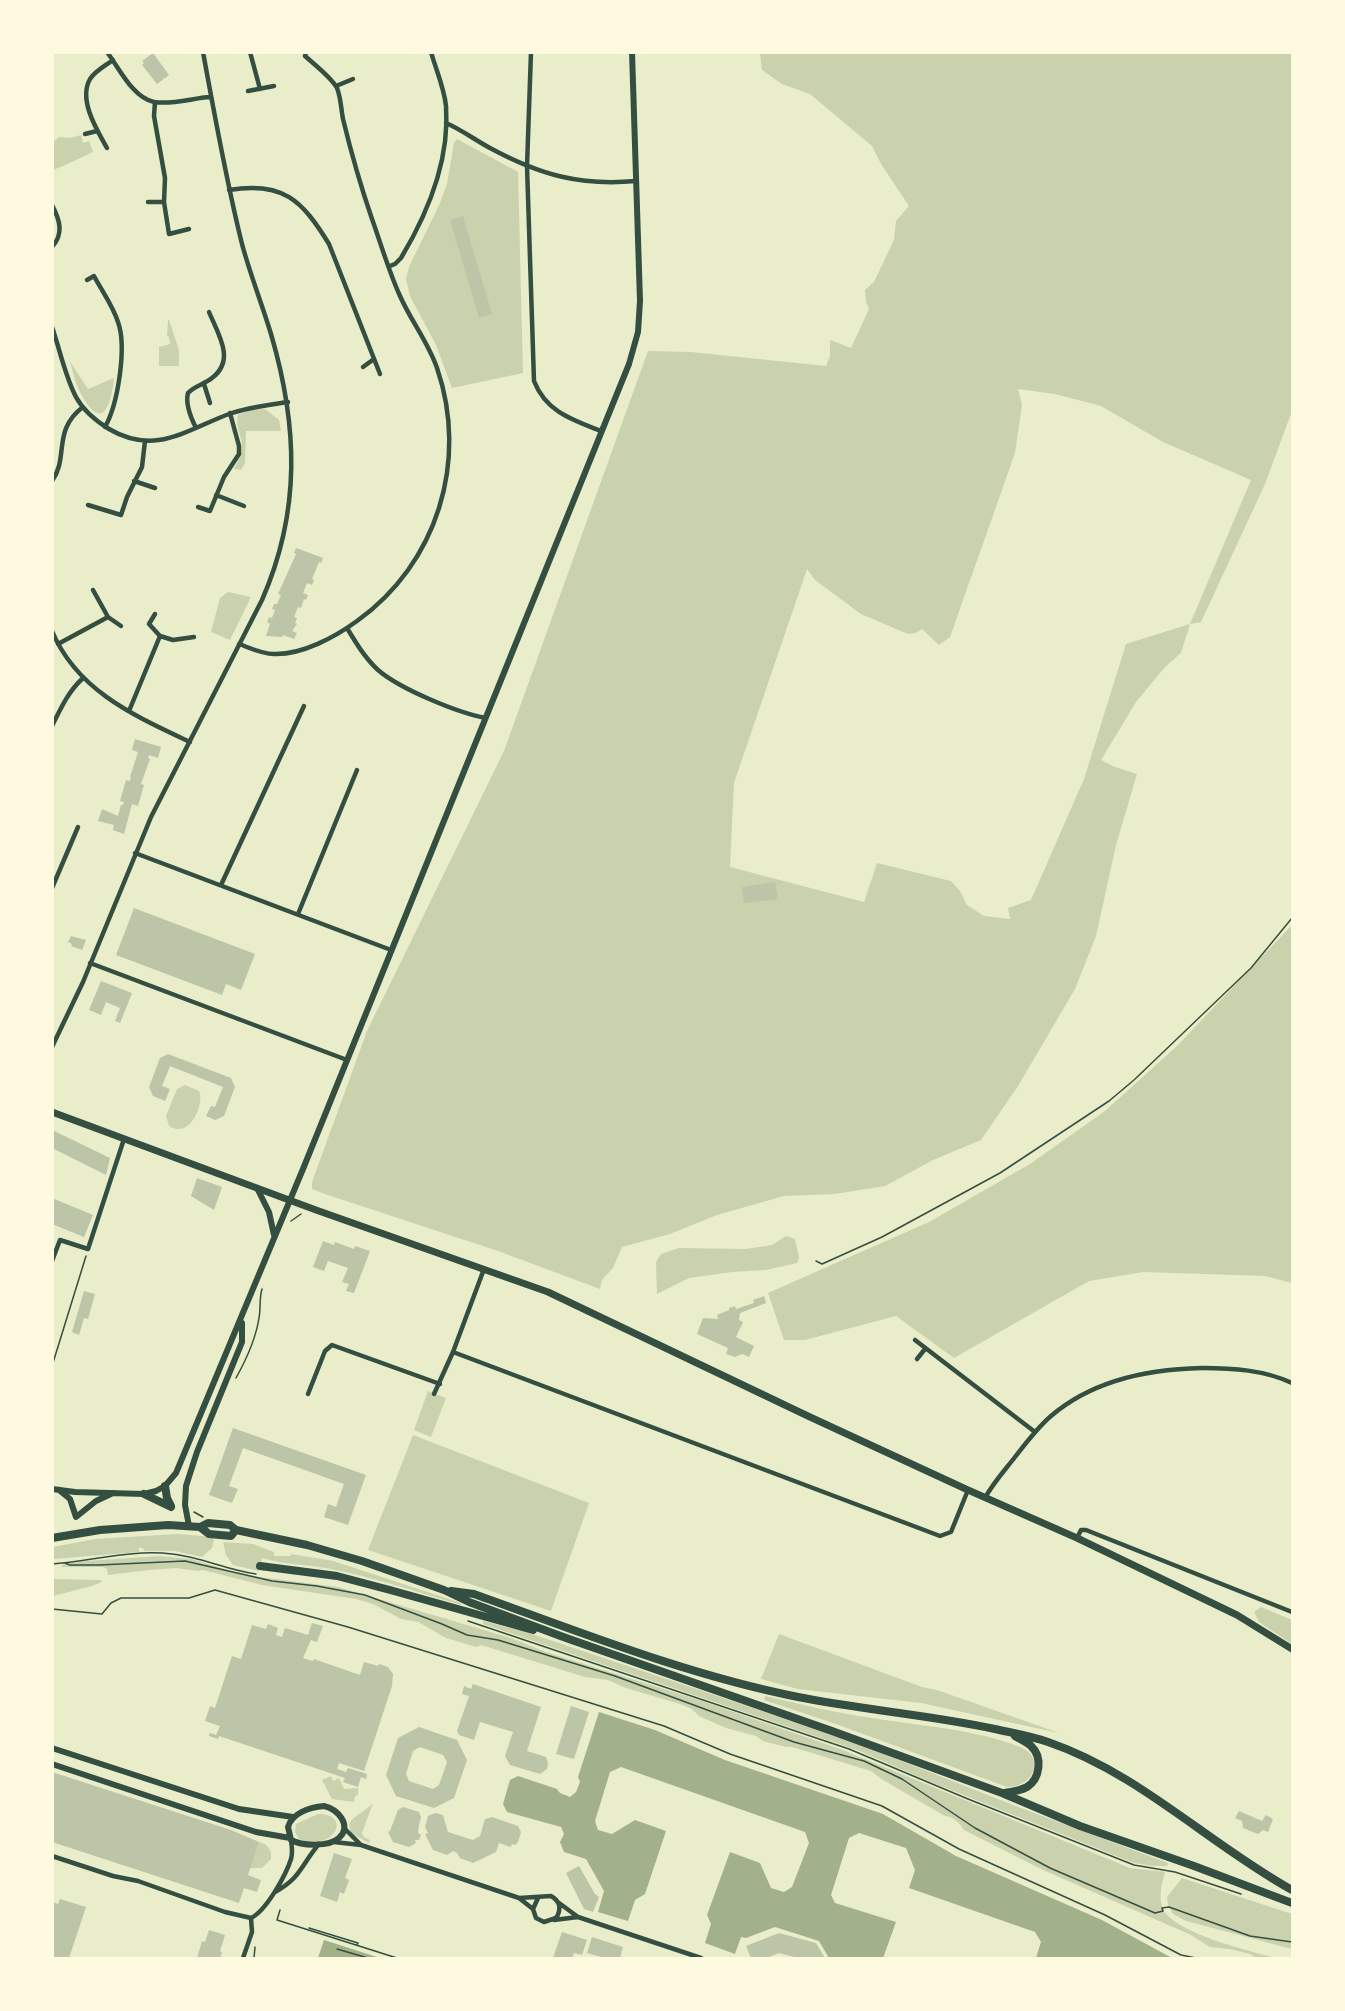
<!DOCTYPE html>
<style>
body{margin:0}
#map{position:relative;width:1345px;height:2011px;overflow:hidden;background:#e9edc9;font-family:"Archivo Narrow",sans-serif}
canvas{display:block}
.frame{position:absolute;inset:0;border:54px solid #fefae0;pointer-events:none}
</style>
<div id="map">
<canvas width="1345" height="2011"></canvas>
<div class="frame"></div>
</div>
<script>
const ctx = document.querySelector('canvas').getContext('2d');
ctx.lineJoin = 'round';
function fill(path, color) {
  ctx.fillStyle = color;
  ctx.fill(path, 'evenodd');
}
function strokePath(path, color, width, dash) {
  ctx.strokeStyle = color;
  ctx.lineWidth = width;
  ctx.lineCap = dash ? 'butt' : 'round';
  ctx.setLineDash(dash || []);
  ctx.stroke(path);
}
fill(new Path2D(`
 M760 53H1292V411L1265 484 1201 622 1190 624 1181 653 1165 667 1136 702 1101 760 1115 767 1137 774 1116 845 1096 936 1075 989 1018 1086 981 1140 933 1160 885 1186 835 1194 784 1196 717 1215 670 1234 622 1247 613 1268 602 1280 600 1289 498 1251 325 1194 312 1189V1182L367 1031 504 751 648 351 691 352 826 366 830 356V340L851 348 869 309 866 301 865 290 874 282 894 240 896 221 909 206 881 164 872 146 810 94 782 84 762 70ZM1018 389 1055 394 1101 406 1163 442 1251 480 1190 624 1126 644 1084 779 1031 900 1008 908 1010 919 984 916 967 905 960 891 951 881 877 863 864 902 730 867 734 783 807 569 815 580 861 614 908 634 916 633 922 629 939 645 950 637 1015 453 1022 405Z
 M81 135 83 143 89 141 93 152C79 158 67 165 53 170V142L59 137 70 138Z
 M457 139 518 172 523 373 452 388 436 345 410 296 406 279 409 267 440 203 447 184 454 143Z
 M168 320H169L179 350V366H159V347L170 344 169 337 167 336Z
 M69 360 88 389 114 378C111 408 101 433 80 392 75 382 73 371 69 360Z
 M265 409 279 420 281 431H246L245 463 241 470 234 469C238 461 243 454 242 445 241 434 235 427 238 415L250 410Z
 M228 592 251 597 230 640 211 632 220 598Z
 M1292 925V1283L1265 1276 1143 1272 1089 1281 954 1358 896 1316 805 1340H784L768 1293 929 1222 1030 1164 1105 1111 1177 1046Z
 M185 1085 199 1091C205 1103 190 1140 169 1126L166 1116 177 1089Z
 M786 1236 795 1239 799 1258 797 1263 766 1270 732 1272 689 1278 657 1294 656 1262 661 1254 679 1248 746 1249 772 1245Z
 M428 1391 446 1398 431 1437 414 1430Z
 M413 1435 589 1503 551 1611 368 1550Z
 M178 1534 212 1537 214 1540 212 1548 202 1557 175 1551H144L143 1548H139V1552L53 1559V1547L95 1539Z
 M223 1542 253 1544 274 1552V1556H291V1554L333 1561 461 1603V1605C418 1592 375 1578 331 1569 308 1564 284 1565 262 1558L259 1571 233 1565 226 1555Z
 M159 1556 191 1559 244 1575 338 1587 511 1638 546 1652 699 1700 843 1750 1130 1868 1165 1872C1162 1883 1158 1898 1163 1909 1174 1933 1250 1951 1276 1958H1256L1250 1954 1229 1949 1210 1947 1191 1935 1041 1869 964 1830C959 1822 954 1817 945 1816L883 1780 871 1771 792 1747H786L763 1741 756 1736 726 1728 699 1716 692 1709 680 1704 626 1688 608 1680 585 1677 481 1645 476 1647 446 1638 418 1622 401 1619 373 1604 356 1599 262 1585 203 1570 198 1571 176 1568 149 1570 108 1575 107 1569 104 1567H61L64 1564 87 1561Z
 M53 1579 101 1580 102 1582 92 1586 53 1596Z
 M1261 1607 1292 1620V1644L1259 1622 1254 1612Z
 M483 1621 529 1633 843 1738 1026 1810 1168 1863 1167 1866H1152L1134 1863 931 1782 857 1750 483 1624Z
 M779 1634 922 1687 937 1690 1059 1733 921 1703 798 1689 761 1679Z
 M765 1696C800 1704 836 1713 872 1718 920 1726 975 1729 1020 1747 1045 1756 1035 1787 1007 1787L836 1724 764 1700Z
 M331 1776 333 1781 339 1778 344 1789 358 1788V1795L355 1796 354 1802 332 1799 322 1780Z
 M373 1803 362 1833 364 1837 370 1840 369 1843 351 1833 349 1824C354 1815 366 1811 373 1803Z
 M318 1814C354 1814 333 1853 299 1839L295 1832 296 1824Z
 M259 1842C268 1844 272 1850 271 1859L262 1868H250Z
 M1182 1878 1292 1914V1949L1186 1921 1173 1914 1168 1905 1167 1897Z`), '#cad2ad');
fill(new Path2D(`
 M599 1712 655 1730 725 1760 883 1814 956 1856 1102 1920 1172 1958H1036L1041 1942 1035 1932 909 1888 915 1870 906 1848 859 1833 849 1838 831 1895 835 1903 896 1922 883 1958H829L819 1941 775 1927 746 1938 741 1937 735 1954 705 1943 711 1924 707 1915 730 1852 760 1863 771 1888 784 1892 792 1887 809 1843 805 1832 621 1767 610 1772 595 1821 598 1830 612 1834 635 1820 666 1831 645 1894 635 1900 628 1921 598 1912 604 1891 586 1859 564 1852 560 1842 564 1834 561 1827 507 1812 503 1804 510 1780 518 1776 557 1789 560 1793 570 1797 576 1792 580 1782 578 1777Z
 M324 1940 380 1958H318Z`), '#a3b18a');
fill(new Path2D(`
 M153 53 169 75 157 84 142 65 144 63 142 61Z
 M463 216 492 314 479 318 450 220Z
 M296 548 323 558 321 563 319 562 312 579 314 580 312 585 307 583 303 593 308 595 306 600 304 599 301 608 298 607 294 617 297 618 295 623 297 624 292 631 297 633 294 639 283 635 282 637 266 636 270 624 267 622 269 617 272 618 275 610 272 609 274 604H277L281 595 278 594 296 554 294 553Z
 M135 739 161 747 158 758 149 755 148 758 150 759 141 784 144 785 138 806 132 804 124 834 113 830 114 825 98 821 102 809 118 816 121 805H123L124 802 120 801 126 780 130 781 131 777H130L138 752 132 750Z
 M775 882 778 899 744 903 742 887Z
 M134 908 255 954 241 990 226 984 222 995 116 955Z
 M71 936 86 940 82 950 71 946 72 944 68 942Z
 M101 981 132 993 120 1023 115 1021 120 1008 106 1002 101 1015 89 1010Z
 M168 1054 231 1078 235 1087 224 1116 215 1120 206 1116 211 1106 215 1107 223 1087 170 1066 162 1086 170 1089 165 1101 153 1096 149 1087 160 1058Z
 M52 1130 110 1158 106 1175 52 1148Z
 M197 1178 222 1187 214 1210 191 1196Z
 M52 1198 93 1215 84 1237 52 1224Z
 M323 1241 334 1245 335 1242 354 1249 355 1246 370 1251 354 1293 346 1291 349 1284 342 1282 348 1268 328 1261 324 1271 313 1267Z
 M84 1291 95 1294 88 1319 84 1318 79 1335 72 1332Z
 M764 1296 766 1303 740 1313 739 1320 743 1322 736 1337 754 1346 749 1357 742 1354 735 1357 726 1354 728 1348 697 1334 703 1318 718 1319 717 1315 729 1310V1308L735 1306 736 1309 754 1303 753 1300Z
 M233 1428 366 1475 348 1525 324 1517 328 1504 336 1507 344 1484 243 1448 229 1486 238 1489 232 1503 209 1495Z
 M312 1623 323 1626 317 1642 311 1640 303 1658 313 1661 314 1659 360 1675 364 1662 378 1666 379 1664 388 1667 393 1674 392 1686 364 1771 339 1763 337 1769 346 1772 348 1768 367 1774 366 1779 361 1777 358 1787 343 1782 345 1778 219 1736 218 1739 209 1736 210 1733 216 1735 220 1726 205 1721 210 1706 215 1708 232 1656 241 1659 252 1625 266 1629 268 1624 278 1628 276 1635 282 1637 285 1628 308 1635Z
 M473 1684 541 1707 527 1751 546 1757 548 1763 547 1769 540 1774 510 1765 505 1756 513 1732 480 1722 474 1740 459 1735 457 1731 469 1696 462 1694 464 1686 471 1689Z
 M571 1706 589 1712 574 1759 556 1754Z
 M419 1727 457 1740 467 1760 454 1798 434 1808 396 1796 386 1775 398 1738ZM420 1747 443 1755 447 1762 439 1785 433 1789 409 1781 406 1774 413 1751Z
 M52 1772 231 1830 259 1842 248 1875 261 1880 257 1892 244 1888 239 1903 52 1842Z
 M403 1807 419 1812 421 1817 419 1825 418 1833 421 1835 419 1840H415L416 1843 409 1847 393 1842 388 1832 390 1831 398 1810Z
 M1239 1811 1262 1821 1266 1815 1273 1819 1268 1832 1263 1830 1258 1834 1243 1828 1242 1821 1235 1818Z
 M435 1813 443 1815 448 1832 473 1840 480 1836 485 1819 492 1817 518 1826 521 1832 518 1842 515 1845 512 1844 511 1847 499 1843 496 1852 473 1863 460 1858 457 1853 453 1851 447 1855 433 1850 425 1834 428 1833 425 1827 428 1816Z
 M334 1853 352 1859 345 1878 349 1880 344 1894 340 1892 337 1902 320 1896Z
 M579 1866 595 1894 599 1897 593 1912 584 1909 566 1873Z
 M60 1899 86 1907 69 1958H52V1902L58 1904Z
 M209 1930 225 1935 220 1951 222 1952 220 1958H197L202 1941 205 1942Z
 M562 1932 587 1940 582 1955 574 1953 572 1958H553Z
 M779 1933 816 1943 825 1958H798L779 1953 766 1958H751L746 1946Z
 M592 1937 623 1947 620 1958H605L587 1953Z`), '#bcc5a7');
strokePath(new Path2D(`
 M291 1221 301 1214
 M816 1261 822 1264 882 1237 1000 1173 1109 1101 1134 1080 1251 968 1292 918
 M52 1366 86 1256
 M236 1378C246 1360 256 1338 259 1318 261 1308 259 1299 262 1289
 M194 1512 203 1517
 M65 1563 70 1565H99L185 1561 272 1581 317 1586 365 1595 442 1624 467 1635 498 1640 615 1676 794 1742 864 1761 902 1779 975 1828 1050 1868 1155 1913 1163 1911 1162 1908 1169 1907 1250 1936 1292 1942
 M52 1564C92 1561 132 1549 172 1554 201 1557 227 1570 256 1574
 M52 1609 102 1614 111 1603 121 1598H189L215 1590 348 1627 664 1726 730 1754 882 1806 959 1849 1105 1915 1181 1955 1196 1958
 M468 1621 849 1749 968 1799 1134 1865 1175 1872 1241 1894
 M280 1910 277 1920 397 1958
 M309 1928 358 1943 357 1945
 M337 1949 368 1958
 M254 1958 255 1947`), '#344e41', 1.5);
strokePath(new Path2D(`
 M107 52C119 68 133 98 154 102 172 105 193 98 210 97
 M250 52 260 89
 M531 52 527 166 534 381C546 412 573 420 601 431
 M336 86 353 79
 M248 91 274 86
 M155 102 154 116 165 178 164 202 169 234 189 229
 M446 123C462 130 475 140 490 148 540 175 580 186 636 181
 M85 134 97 131
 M107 148C97 130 78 100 90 79 95 71 105 66 113 60
 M229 190C283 181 302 200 329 244L380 374
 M148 202H164
 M52 205C60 220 64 234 52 247
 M390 266 395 264 401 258C428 213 450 160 446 106 444 87 436 70 431 52
 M87 280 94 276C102 291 113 306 118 322 127 347 118 404 105 427
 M52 327C60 350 65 376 76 397 83 410 96 421 109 429 155 456 186 430 229 414 248 407 268 405 288 402
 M363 367 374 359
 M204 384 210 403
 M196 428C191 418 185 404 188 393 194 386 205 384 212 378 236 360 218 334 209 312
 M52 481C69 458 52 430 83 407
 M134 481 155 488
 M216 495 244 506
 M88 505 121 515 127 497 142 467 145 441
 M198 507 210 511 224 477 239 454V446L230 413
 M108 617 121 626
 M347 628C356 643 365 658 378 670 400 689 458 713 486 718
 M52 631C77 691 135 716 190 742
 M160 636 173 640 194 637
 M58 644 108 617 93 590
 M239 644C250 648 262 654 274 654 302 655 335 637 357 621 437 564 469 461 437 368 428 342 411 321 400 296 389 272 381 244 372 219 361 187 351 152 343 119 341 109 341 98 337 88 332 78 314 64 305 56L306 52
 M129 711 160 636 149 624 155 614
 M52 726C61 708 68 692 82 679
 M135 853 391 950
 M221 885 304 706
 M52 888 78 827
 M298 914 357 770
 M90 963 347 1060
 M52 1047 83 982 151 817 262 600C301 511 298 426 271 334 262 304 250 274 242 244 226 180 215 117 203 52
 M52 1261 60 1240 88 1249 124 1139
 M915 1340 1035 1432
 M453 1352 940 1536 951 1532 968 1490
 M917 1359 925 1349
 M308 1394 325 1351 332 1345 440 1384
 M434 1394 453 1352 484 1269
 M985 1498C993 1483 1005 1470 1015 1457 1026 1443 1037 1428 1051 1416 1093 1380 1149 1369 1202 1368 1233 1368 1264 1370 1292 1383
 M1077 1538 1081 1530H1086L1292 1612
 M344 1828 361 1845
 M334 1842 361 1845 519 1898 551 1896C560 1901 562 1909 556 1918L544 1922 536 1918 533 1909 538 1898
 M52 1856 113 1876 138 1881 225 1912 251 1918
 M275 1892C301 1878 301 1865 319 1844
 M519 1898 533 1909
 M559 1903 578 1917 701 1958
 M251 1918C266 1911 286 1875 291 1859 293 1853 292 1847 291 1840
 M554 1920 578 1917
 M243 1958 252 1932 251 1918`), '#344e41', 4.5);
strokePath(new Path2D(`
 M257 1188 269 1212 274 1235
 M52 1489 75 1492 144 1494 156 1491 165 1486 176 1473 303 1169 629 364 638 332 640 301 632 52
 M59 1490 70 1499 76 1517 96 1501 113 1493
 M189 1526 185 1505 186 1486 197 1452 242 1342V1323
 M52 1748 239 1809 293 1817
 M52 1764 256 1832 290 1838
 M324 1806C337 1809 353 1825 339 1838 329 1847 302 1846 291 1840L288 1827C292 1813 310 1807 324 1806Z`), '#344e41', 6);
strokePath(new Path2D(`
 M52 1112 316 1210 548 1292 810 1417 968 1490 1077 1538 1237 1615 1292 1649`), '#344e41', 7);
strokePath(new Path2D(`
 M165 1486 167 1498 171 1506
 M144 1494 171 1507
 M200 1527 209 1534 231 1536 236 1530
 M52 1538 100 1530 168 1525 200 1527 208 1523 230 1525 236 1530 307 1545 362 1561 444 1590 469 1602 566 1638 832 1731 1002 1793 1080 1826 1194 1866 1292 1903
 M260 1566 337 1576 390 1590 533 1630
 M451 1591 474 1594C580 1632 687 1675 798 1697 864 1710 930 1715 995 1729 1013 1733 1031 1736 1048 1742 1139 1773 1209 1844 1292 1890
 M1004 1793C1011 1792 1020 1791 1027 1787 1040 1779 1043 1757 1031 1746 1027 1742 1020 1739 1015 1736`), '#344e41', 8);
</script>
